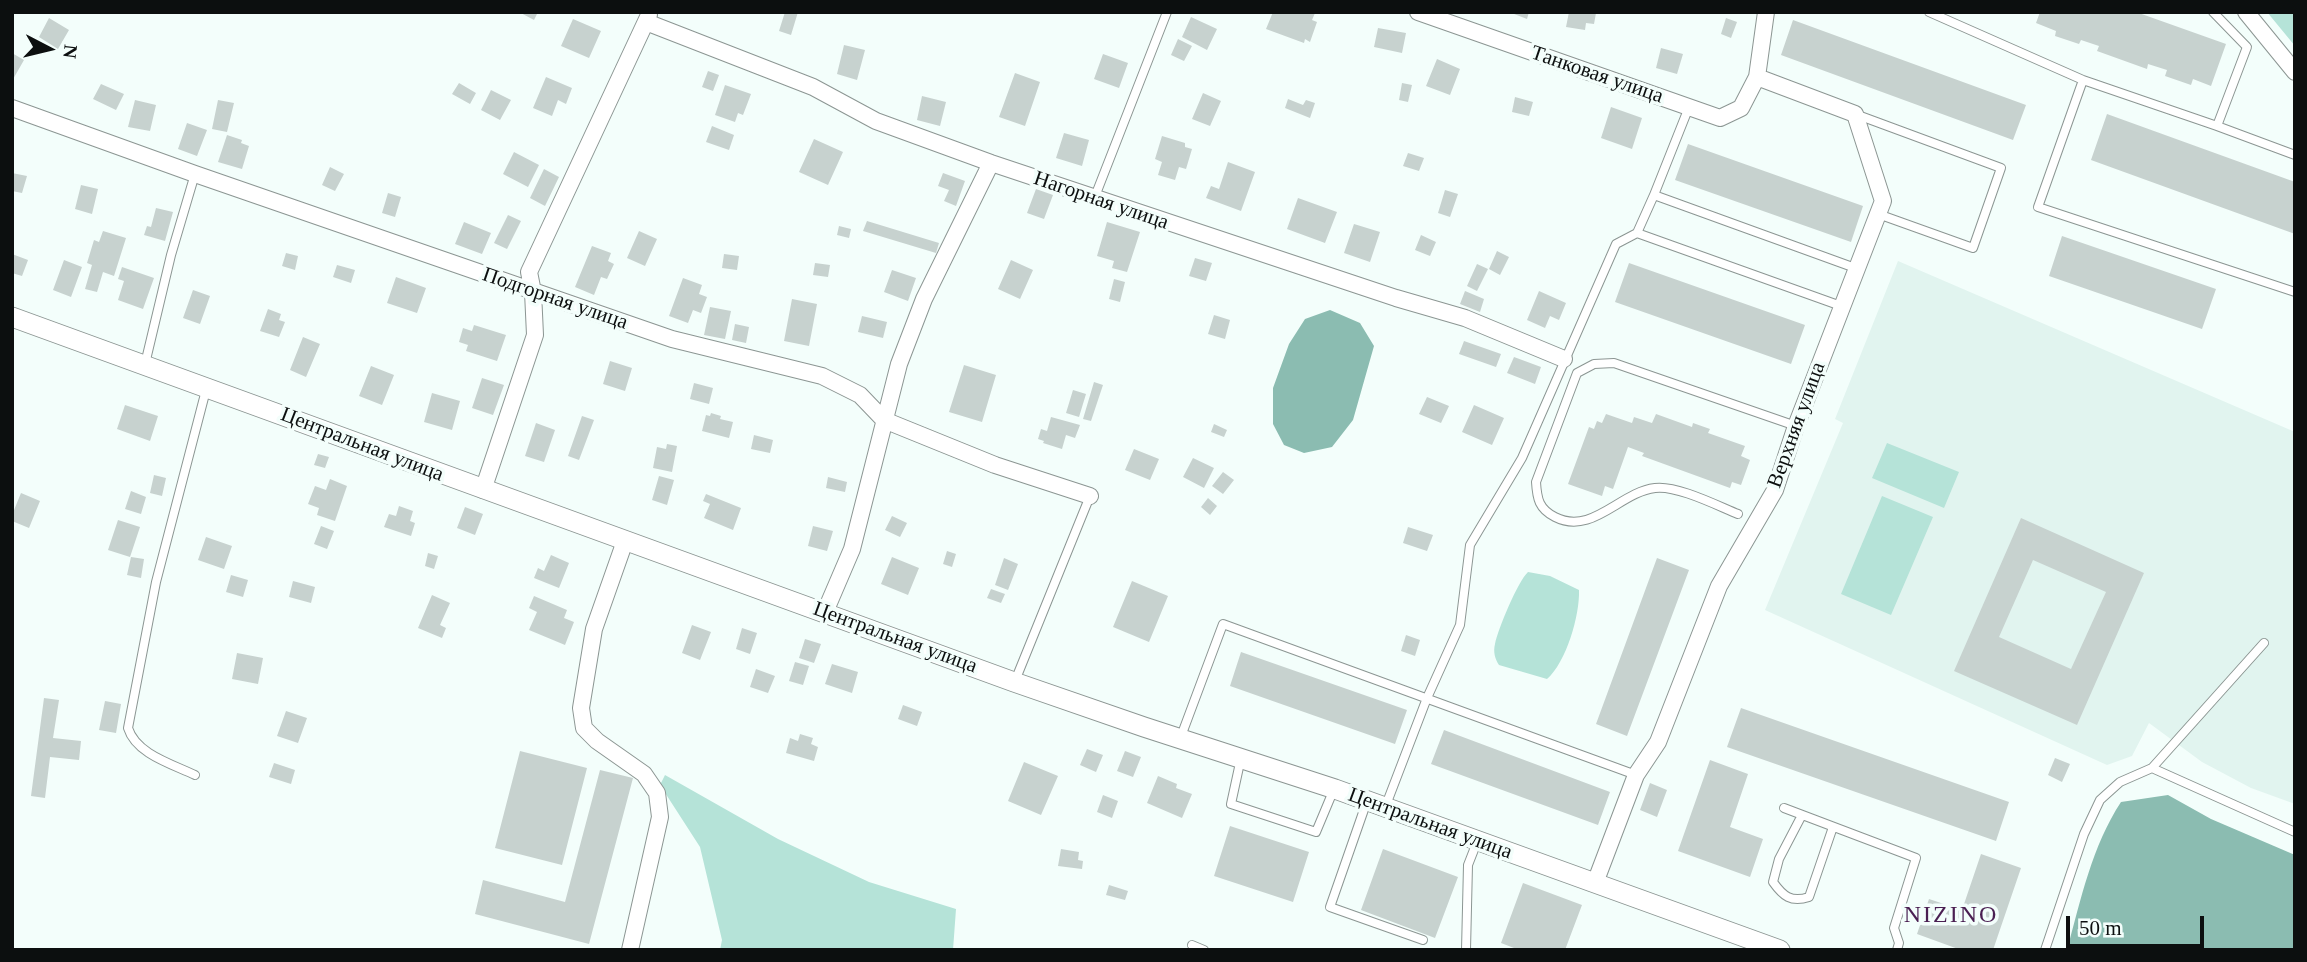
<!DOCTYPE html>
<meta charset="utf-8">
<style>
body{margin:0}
#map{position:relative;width:2307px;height:962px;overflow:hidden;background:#f3fefb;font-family:"Times New Roman",serif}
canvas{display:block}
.frame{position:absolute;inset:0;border:14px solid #0c0f0f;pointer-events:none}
.north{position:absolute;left:14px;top:14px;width:70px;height:70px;-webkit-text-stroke:5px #f3fefb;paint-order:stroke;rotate:97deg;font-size:19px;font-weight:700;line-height:28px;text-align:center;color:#0c0f0f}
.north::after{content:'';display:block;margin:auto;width:24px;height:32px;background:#0c0f0f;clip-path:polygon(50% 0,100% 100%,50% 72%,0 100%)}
.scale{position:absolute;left:2066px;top:916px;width:138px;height:32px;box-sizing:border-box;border:4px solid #0c0f0f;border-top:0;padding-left:9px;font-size:21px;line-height:24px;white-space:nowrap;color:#0c0f0f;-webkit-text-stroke:5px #f3fefb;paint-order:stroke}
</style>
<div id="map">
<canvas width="2307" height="962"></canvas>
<div class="frame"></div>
<div class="north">N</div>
<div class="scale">50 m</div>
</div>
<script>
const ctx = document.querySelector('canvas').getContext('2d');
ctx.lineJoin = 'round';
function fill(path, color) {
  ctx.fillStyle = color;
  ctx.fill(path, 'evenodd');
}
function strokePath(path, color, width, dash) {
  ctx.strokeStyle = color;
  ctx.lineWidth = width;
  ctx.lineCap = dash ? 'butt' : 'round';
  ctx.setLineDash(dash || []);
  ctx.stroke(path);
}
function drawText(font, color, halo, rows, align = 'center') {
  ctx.font = font + ' "Times New Roman",serif';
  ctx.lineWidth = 7;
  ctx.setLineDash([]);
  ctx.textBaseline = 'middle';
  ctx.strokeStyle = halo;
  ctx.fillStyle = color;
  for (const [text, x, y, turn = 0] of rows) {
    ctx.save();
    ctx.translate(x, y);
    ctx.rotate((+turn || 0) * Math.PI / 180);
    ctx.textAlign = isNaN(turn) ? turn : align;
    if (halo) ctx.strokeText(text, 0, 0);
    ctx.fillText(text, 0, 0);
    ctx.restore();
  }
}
fill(new Path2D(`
 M1898 261 2295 432V804L2251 788 2202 762 2149 723 2132 756 2107 765 1765 610 1843 423 1835 419Z`), '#e1f4ef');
fill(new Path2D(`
 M2267 12H2295V46Z
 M1887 443 1959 472 1944 508 1872 478Z
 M1882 496 1933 517 1891 615 1841 594Z
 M1528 572 1550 576 1579 590C1580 615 1566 663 1547 679L1499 665C1495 659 1493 652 1495 644 1498 629 1518 581 1528 572Z
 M665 775 778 839 869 882 956 909 953 950H720L722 940 700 847 660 785Z`), '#b5e3d8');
fill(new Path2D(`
 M1330 310 1360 323 1374 346 1353 420 1332 447 1304 453 1284 445 1273 424V388L1289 344 1305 319Z
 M2168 795 2211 819 2295 855V950H2067C2081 899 2092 846 2121 802Z`), '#8bbcb1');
fill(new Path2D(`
 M519 12H538L534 20Z
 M785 12H798L791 35 779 31Z
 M1273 12 1315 13 1312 20 1317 22 1310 42 1305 39 1304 43 1266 29Z
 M1509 12H1529L1527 19Z
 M1569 12 1596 13 1594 24 1586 23 1585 30 1566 27Z
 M2040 12H2136L2226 44 2211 86 2193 79 2191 85 2165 76 2167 70 2148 64 2147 69 2097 51 2099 46 2081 40 2079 44 2055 36 2056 31 2036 23Z
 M1191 17 1217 29 1207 50 1182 37Z
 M49 18 69 30 58 49 39 37Z
 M1726 18 1737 22 1731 38 1721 34Z
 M573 19 601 31 589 58 561 46Z
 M1793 20 2026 105 2013 140 1781 55Z
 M1378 28 1406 33 1402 53 1374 47Z
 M1178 39 1192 46 1184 61 1171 55Z
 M844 45 865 50 857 80 837 74Z
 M1661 48 1683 54 1677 74 1656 68Z
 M12 53 24 60 12 81Z
 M1103 54 1128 63 1119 88 1094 79Z
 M1437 59 1460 69 1450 95 1426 86Z
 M708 71 719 75 713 91 702 87Z
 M1015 73 1040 82 1025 126 999 117Z
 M546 77 572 88 566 104 558 100 552 116 533 108Z
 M459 83 476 93 470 104 452 94Z
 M1402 83 1412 85 1408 102 1399 100Z
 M101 84 124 94 116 110 93 99Z
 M725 85 751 94 743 115 738 113 735 122 715 115Z
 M491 90 511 100 500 120 481 110Z
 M1203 93 1221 101 1210 126 1192 119Z
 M922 96 946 102 940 126 917 120Z
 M1515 97 1533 102 1529 116 1512 112Z
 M1288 99 1303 105 1306 100 1315 103 1310 118 1285 108Z
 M135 100 156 105 150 131 128 127Z
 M218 100 234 103 227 132 212 129Z
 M1611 107 1642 118 1632 149 1601 138Z
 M2107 114 2295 182V234L2091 160Z
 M187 123 207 130 197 156 178 149Z
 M712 126 734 135 729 150 706 142Z
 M1064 133 1089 140 1082 166 1056 158Z
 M227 135 242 140 241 143 249 146 242 169 218 162Z
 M1162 136 1185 143V147L1192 149 1186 169 1179 167 1175 180 1158 175 1162 162 1155 159Z
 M814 139 843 152 828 185 799 172Z
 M1688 144 1863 206 1851 242 1675 180Z
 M514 152 539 165 528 187 503 174Z
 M1408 153 1424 158 1419 171 1403 166Z
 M1228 162 1255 172 1241 211 1206 198 1211 186 1219 189Z
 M330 167 344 174 335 191 322 185Z
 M544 169 559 177 545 206 530 198Z
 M12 173 27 176 22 193 12 191Z
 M943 173 965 181 956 206 944 201 949 190 938 186Z
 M81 185 98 189 92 214 75 209Z
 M1036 189 1053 195 1044 219 1027 213Z
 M1445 190 1458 194 1450 217 1438 213Z
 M388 193 401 197 395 217 382 213Z
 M1298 198 1337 212 1325 243 1287 229Z
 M156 208 173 212 165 241 144 235 147 226 151 227Z
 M508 215 521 221 507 249 494 243Z
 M867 221 939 243 936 253 863 231Z
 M464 222 491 233 482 254 455 244Z
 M1107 222 1140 232 1127 272 1112 268 1114 261 1097 256Z
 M1354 224 1380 232 1370 262 1344 253Z
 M839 226 851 229 849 238 837 235Z
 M103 231 126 238 114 276 103 272 97 292 85 289 92 265 87 263 94 240 99 242Z
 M639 231 657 239 645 266 627 258Z
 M1421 235 1436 242 1430 256 1415 250Z
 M2062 236 2216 289 2202 329 2049 276Z
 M592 246 611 253 608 261 614 264 607 279 601 277 594 295 575 287Z
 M1497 251 1509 257 1500 275 1489 269Z
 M286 253 298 256 295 270 282 266Z
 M12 254 28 260 22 276 12 273Z
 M724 254 739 256 737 270 722 268Z
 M1195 258 1212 263 1206 281 1189 276Z
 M64 260 82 267 71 297 53 290Z
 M1011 260 1033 270 1020 299 998 289Z
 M815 263 830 265 828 277 813 275Z
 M1629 263 1805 325 1791 364 1615 302Z
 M1477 264 1488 269 1477 291 1467 286Z
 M337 265 355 270 351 283 333 277Z
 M122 267 154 278 143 309 118 300 124 281 118 279Z
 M892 270 916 278 908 301 884 292Z
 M396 277 426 288 417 313 387 303Z
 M683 278 702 285 699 294 707 297 701 313 693 310 688 323 669 316Z
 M1114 279 1125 282 1120 302 1109 299Z
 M193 290 210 296 200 324 183 318Z
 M1465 291 1484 299 1480 312 1460 304Z
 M1539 291 1566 303 1559 320 1550 316 1545 328 1527 320Z
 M792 299 817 304 809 346 784 341Z
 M710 307 731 311 725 339 704 335Z
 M268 309 281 314 279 320 285 322 279 337 260 331Z
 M1214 315 1230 320 1225 339 1208 334Z
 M862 316 887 322 883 338 858 332Z
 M735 324 749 327 746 343 732 340Z
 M474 325 506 335 497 361 466 351 468 345 459 342 463 328 472 331Z
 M303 337 320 344 306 377 290 370Z
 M1464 341 1501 354 1496 367 1459 354Z
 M1514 357 1541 367 1535 384 1507 373Z
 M610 361 632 368 625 391 603 384Z
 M964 365 996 375 982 422 949 412Z
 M371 366 394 375 382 405 359 396Z
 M482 378 504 385 493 415 472 408Z
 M1094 382 1103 385 1091 421 1083 419Z
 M694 383 713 388 709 404 690 399Z
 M1073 390 1086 394 1079 417 1066 413Z
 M432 393 460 401 452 430 424 422Z
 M1427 397 1449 406 1441 423 1419 414Z
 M125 405 158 416 150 441 117 429Z
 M1474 405 1504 418 1492 445 1462 432Z
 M711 413 721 416 720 419 733 422 729 438 702 431 706 415 710 416Z
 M1606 414 1632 423 1634 417 1652 423 1656 414 1692 427 1693 423 1710 429 1708 433 1745 446 1741 456 1750 460 1741 485 1732 482 1730 488 1642 456 1644 453 1628 447 1613 489 1605 486 1602 496 1568 484 1589 427 1594 429 1597 421 1602 423Z
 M582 416 594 420 579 460 568 456Z
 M1051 417 1080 425 1075 438 1066 435 1062 449 1043 443 1044 441 1038 439 1041 429 1047 431Z
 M536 423 555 430 544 462 525 456Z
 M1214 424 1227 430 1224 437 1211 432Z
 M754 435 773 440 770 453 751 449Z
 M667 444 677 446 672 472 653 468 657 447 666 449Z
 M1134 449 1159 459 1150 480 1125 470Z
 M318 454 329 457 325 468 314 465Z
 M1193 458 1214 468 1204 488 1183 477Z
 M1223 472 1234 480 1223 494 1212 486Z
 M154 475 166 478 162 496 150 493Z
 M659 476 674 480 667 505 652 500Z
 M828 477 847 482 845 492 826 488Z
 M330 479 347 486 335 521 317 515 319 508 308 504 315 486 326 490Z
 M131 491 146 497 141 514 125 509Z
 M21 493 40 501 29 528 12 521V515Z
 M706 494 741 508 733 530 704 518 710 504 703 501Z
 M1208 498 1217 506 1210 515 1201 507Z
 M399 506 413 511 410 521 415 523 411 536 384 527 389 514 396 516Z
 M465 507 483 514 475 535 457 528Z
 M892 516 907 523 900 537 885 530Z
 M2021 518 2144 573 2077 725 1954 671ZM2033 560 2106 592 2071 669 1999 637Z
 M118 520 140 527 130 557 108 550Z
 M321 526 334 531 327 549 314 544Z
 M813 526 833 531 827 551 808 546Z
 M1408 527 1433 535 1427 551 1403 543Z
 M206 537 232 546 224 569 198 560Z
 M947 551 956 554 952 567 943 564Z
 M428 553 438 556 434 569 425 566Z
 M551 555 569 563 559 588 534 578 538 568 544 571Z
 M131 557 144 559 141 578 127 575Z
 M892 557 919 568 908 595 881 584Z
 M1004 558 1018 564 1008 590 995 585Z
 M1657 558 1689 570 1627 736 1596 724Z
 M231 575 248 580 243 597 226 592Z
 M293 581 315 587 311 603 289 597Z
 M1132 581 1168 596 1149 642 1113 627Z
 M991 589 1005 594 1001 603 987 598Z
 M432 595 450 603 440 625 446 628 442 638 418 628Z
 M534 596 567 610 564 618 574 622 565 645 529 630 537 612 529 608Z
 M692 625 711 632 700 660 682 653Z
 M742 628 757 633 750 654 736 649Z
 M1406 635 1420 640 1415 656 1401 651Z
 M805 639 821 644 814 663 799 658Z
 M1241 652 1407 710 1395 744 1230 686Z
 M237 653 263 658 258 684 232 679Z
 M795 662 809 666 803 685 789 681Z
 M832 664 858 672 852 693 825 684Z
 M756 669 775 676 768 693 750 687Z
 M44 698 59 700 53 738 81 741 79 760 50 757 45 798 31 796Z
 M105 701 121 704 116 733 99 730Z
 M903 705 922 712 917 726 898 719Z
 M1741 708 2009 802 1996 841 1727 747Z
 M286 711 307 718 298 743 277 736Z
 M1444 730 1610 792 1598 825 1431 764Z
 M800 734 813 738 811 744 818 747 814 761 786 753 790 738 798 741Z
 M1087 749 1103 755 1096 772 1080 765Z
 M520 751 587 768 562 865 495 848Z
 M1125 751 1141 757 1133 777 1117 771Z
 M2055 758 2070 764 2062 782 2048 775Z
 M1710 760 1748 774 1730 827 1763 839 1750 877 1678 851Z
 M1024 762 1058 776 1041 815 1008 801Z
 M274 763 295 770 291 784 269 777Z
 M600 770 633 778 589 944 475 914 483 880 565 902Z
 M1158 776 1177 784 1176 788 1192 794 1182 818 1147 803Z
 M1650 783 1667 790 1657 817 1640 810Z
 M1103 795 1118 801 1112 818 1097 812Z
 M1230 826 1309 852 1293 902 1214 876Z
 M1061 849 1079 852 1078 860 1083 861 1082 869 1058 866Z
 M1383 849 1458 877 1435 938 1361 910Z
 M1981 854 2021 868 1993 950H1961L1917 934 1929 899 1962 910Z
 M1523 883 1582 905 1565 950H1513L1514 948 1501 943Z
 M1109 885 1128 891 1125 900 1106 895Z`), '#c7d2cf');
const service = new Path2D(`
 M1929 12 2083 80 2217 126 2247 47 2213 12
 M2083 80 2038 207 2295 292
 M1855 114 2001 168 1973 248 1878 214
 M2217 126 2295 155
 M1654 195 1689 107
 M1094 199 1167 12
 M1637 233 1654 195 1858 269
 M145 364 171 255 195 174
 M1738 514C1718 506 1677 485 1655 488 1620 492 1592 536 1555 517 1539 509 1537 499 1536 482L1577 373 1594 364 1614 363 1796 426
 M1015 681 1090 496
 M1180 739 1223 624 1636 775
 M1241 758 1231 804 1316 832 1334 789
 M2152 768 2295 832
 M195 775C172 764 136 754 128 728L156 582 206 390
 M1367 801 1330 907 1423 940
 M1386 805 1427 698 1460 625 1470 545 1522 458 1616 244 1637 233 1841 306
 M1784 808 1916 858 1894 928 1899 943 1897 950
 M1802 815 1779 859 1773 882C1783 896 1791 903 1809 897L1833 827
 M1192 945 1204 950
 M1466 950 1468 865 1477 842
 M2045 950 2084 834 2100 800 2120 782 2152 768 2264 643`);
const minor = new Path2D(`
 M1418 12 1720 118 1741 108 1757 77 1766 12
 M2246 12 2295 72
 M646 22 813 87 876 121 991 163 1396 298 1465 318 1564 359
 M12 108 195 174 672 339 822 376 860 395 884 420 995 465 1090 496
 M483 490 535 335 533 292 529 272 649 15
 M625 541 594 629 581 708 584 728 597 741 644 774 657 793 660 817 630 950
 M825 612 852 549 899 364 924 299 991 163
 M1595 883 1636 775 1658 742 1719 586 1775 490 1796 426 1883 201 1855 114 1757 77`);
const tertiary = new Path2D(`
 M12 317 1014 682 1144 727 1335 789 1780 950`);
strokePath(service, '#8c9693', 10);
strokePath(minor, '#8c9693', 18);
strokePath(tertiary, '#8c9693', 21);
strokePath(service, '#fff', 8);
strokePath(minor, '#fff', 16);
strokePath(tertiary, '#fff', 19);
drawText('21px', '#0c0f0f', '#f3fefb', [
 ["Танковая улица",1597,75,19],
 ["Нагорная улица",1101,201,19],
 ["Подгорная улица",555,299,19],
 ["Верхняя улица",1797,425,-70],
 ["Центральная улица",362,445,21],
 ["Центральная улица",895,638,20],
 ["Центральная улица",1430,824,20]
]);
ctx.letterSpacing = '2px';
drawText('24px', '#4a1f52', '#f3fefb', [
 ["NIZINO",1951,916]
]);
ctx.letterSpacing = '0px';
</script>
